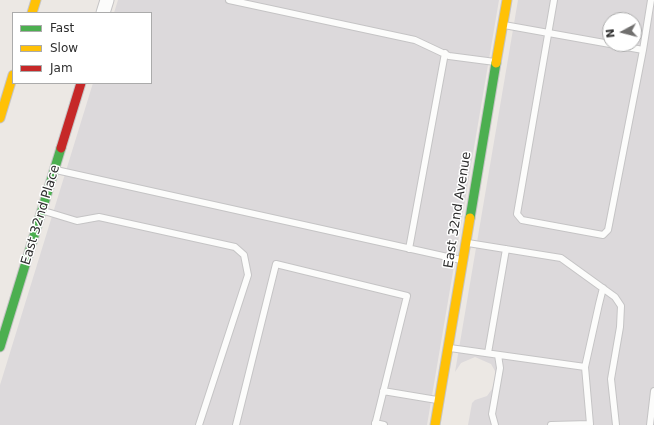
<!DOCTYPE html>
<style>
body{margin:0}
#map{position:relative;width:654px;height:425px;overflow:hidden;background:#ece8e4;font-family:"DejaVu Sans",sans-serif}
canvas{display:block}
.legend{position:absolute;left:12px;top:12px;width:140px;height:72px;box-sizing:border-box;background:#fff;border:1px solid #ababab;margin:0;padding:5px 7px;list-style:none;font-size:12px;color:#2e2e2e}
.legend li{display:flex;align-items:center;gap:8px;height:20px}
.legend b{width:20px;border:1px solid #ababab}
.north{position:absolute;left:602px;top:12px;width:40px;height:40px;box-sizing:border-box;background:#fff;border:1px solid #ababab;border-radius:50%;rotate:263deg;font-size:11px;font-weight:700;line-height:16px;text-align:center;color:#2e2e2e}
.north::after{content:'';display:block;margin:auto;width:14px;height:18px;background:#706f6e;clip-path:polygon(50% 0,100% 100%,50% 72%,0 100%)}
</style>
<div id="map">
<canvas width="654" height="425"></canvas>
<ul class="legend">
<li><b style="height:5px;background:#4caf50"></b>Fast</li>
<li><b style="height:5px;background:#ffc107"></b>Slow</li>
<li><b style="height:5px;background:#c62828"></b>Jam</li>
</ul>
<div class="north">N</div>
</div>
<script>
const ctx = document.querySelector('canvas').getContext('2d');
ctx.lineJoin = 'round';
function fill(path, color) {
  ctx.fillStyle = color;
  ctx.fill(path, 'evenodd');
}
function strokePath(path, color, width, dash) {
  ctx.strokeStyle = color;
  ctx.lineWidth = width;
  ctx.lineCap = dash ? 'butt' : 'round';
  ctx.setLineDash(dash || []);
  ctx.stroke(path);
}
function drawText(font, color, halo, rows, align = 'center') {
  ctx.font = font + ' "DejaVu Sans",sans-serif';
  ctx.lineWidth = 3;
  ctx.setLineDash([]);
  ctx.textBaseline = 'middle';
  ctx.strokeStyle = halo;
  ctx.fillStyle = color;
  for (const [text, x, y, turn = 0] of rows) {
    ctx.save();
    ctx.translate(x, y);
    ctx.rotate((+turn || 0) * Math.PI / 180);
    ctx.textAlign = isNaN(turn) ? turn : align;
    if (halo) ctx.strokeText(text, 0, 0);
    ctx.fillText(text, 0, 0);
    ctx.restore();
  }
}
fill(new Path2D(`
 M118 0H499L427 425H0V385L93 83H151V13H114Z
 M518 0H654V425H468L472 403 475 400 487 396 492 389 495 378V371L491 364 475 357 461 363 455 372ZM610 20H634V44H610Z`), '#dcd9db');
const lane = new Path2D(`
 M229 0 415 40 449 56 495 62
 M554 0 517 214 522 220 603 235 608 230 643 50 610 44
 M504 25 610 44
 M643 50 651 0
 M56 170 461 260
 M44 211 77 221 99 217 235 247 244 255 248 275 199 425
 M468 243 561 258 615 297 621 306 620 327 611 379 616 425
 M409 249 445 53
 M450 348 585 367
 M488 353 506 249
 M383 391 437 400
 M375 423 384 425
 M236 425 276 264 407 296 375 425
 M495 425 492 414 500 368 498 355
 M551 425 590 424 585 367 599 304 603 288
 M650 425 654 391`);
const street = new Path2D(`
 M103 13 107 0`);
const fast = new Path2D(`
 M470 218 496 63
 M0 347 61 148`);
const slow = new Path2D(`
 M32 13 36 0
 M496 63 507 0
 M0 118 13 75
 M435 425 470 218`);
const jam = new Path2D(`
 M61 148 81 83`);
strokePath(lane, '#c5c4c5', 8);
strokePath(street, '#c5c4c5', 15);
strokePath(fast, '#c5c4c5', 11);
strokePath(slow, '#c5c4c5', 11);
strokePath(jam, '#c5c4c5', 11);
strokePath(lane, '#fcfcfb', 6);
strokePath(street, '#fcfcfb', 13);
strokePath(fast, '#4caf50', 9);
strokePath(slow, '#ffc107', 9);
strokePath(jam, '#c62828', 9);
drawText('13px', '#2e2e2e', '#fff', [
 ["East 32nd Avenue",458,210,-81],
 ["East 32nd Place",41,215,-73]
]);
</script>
